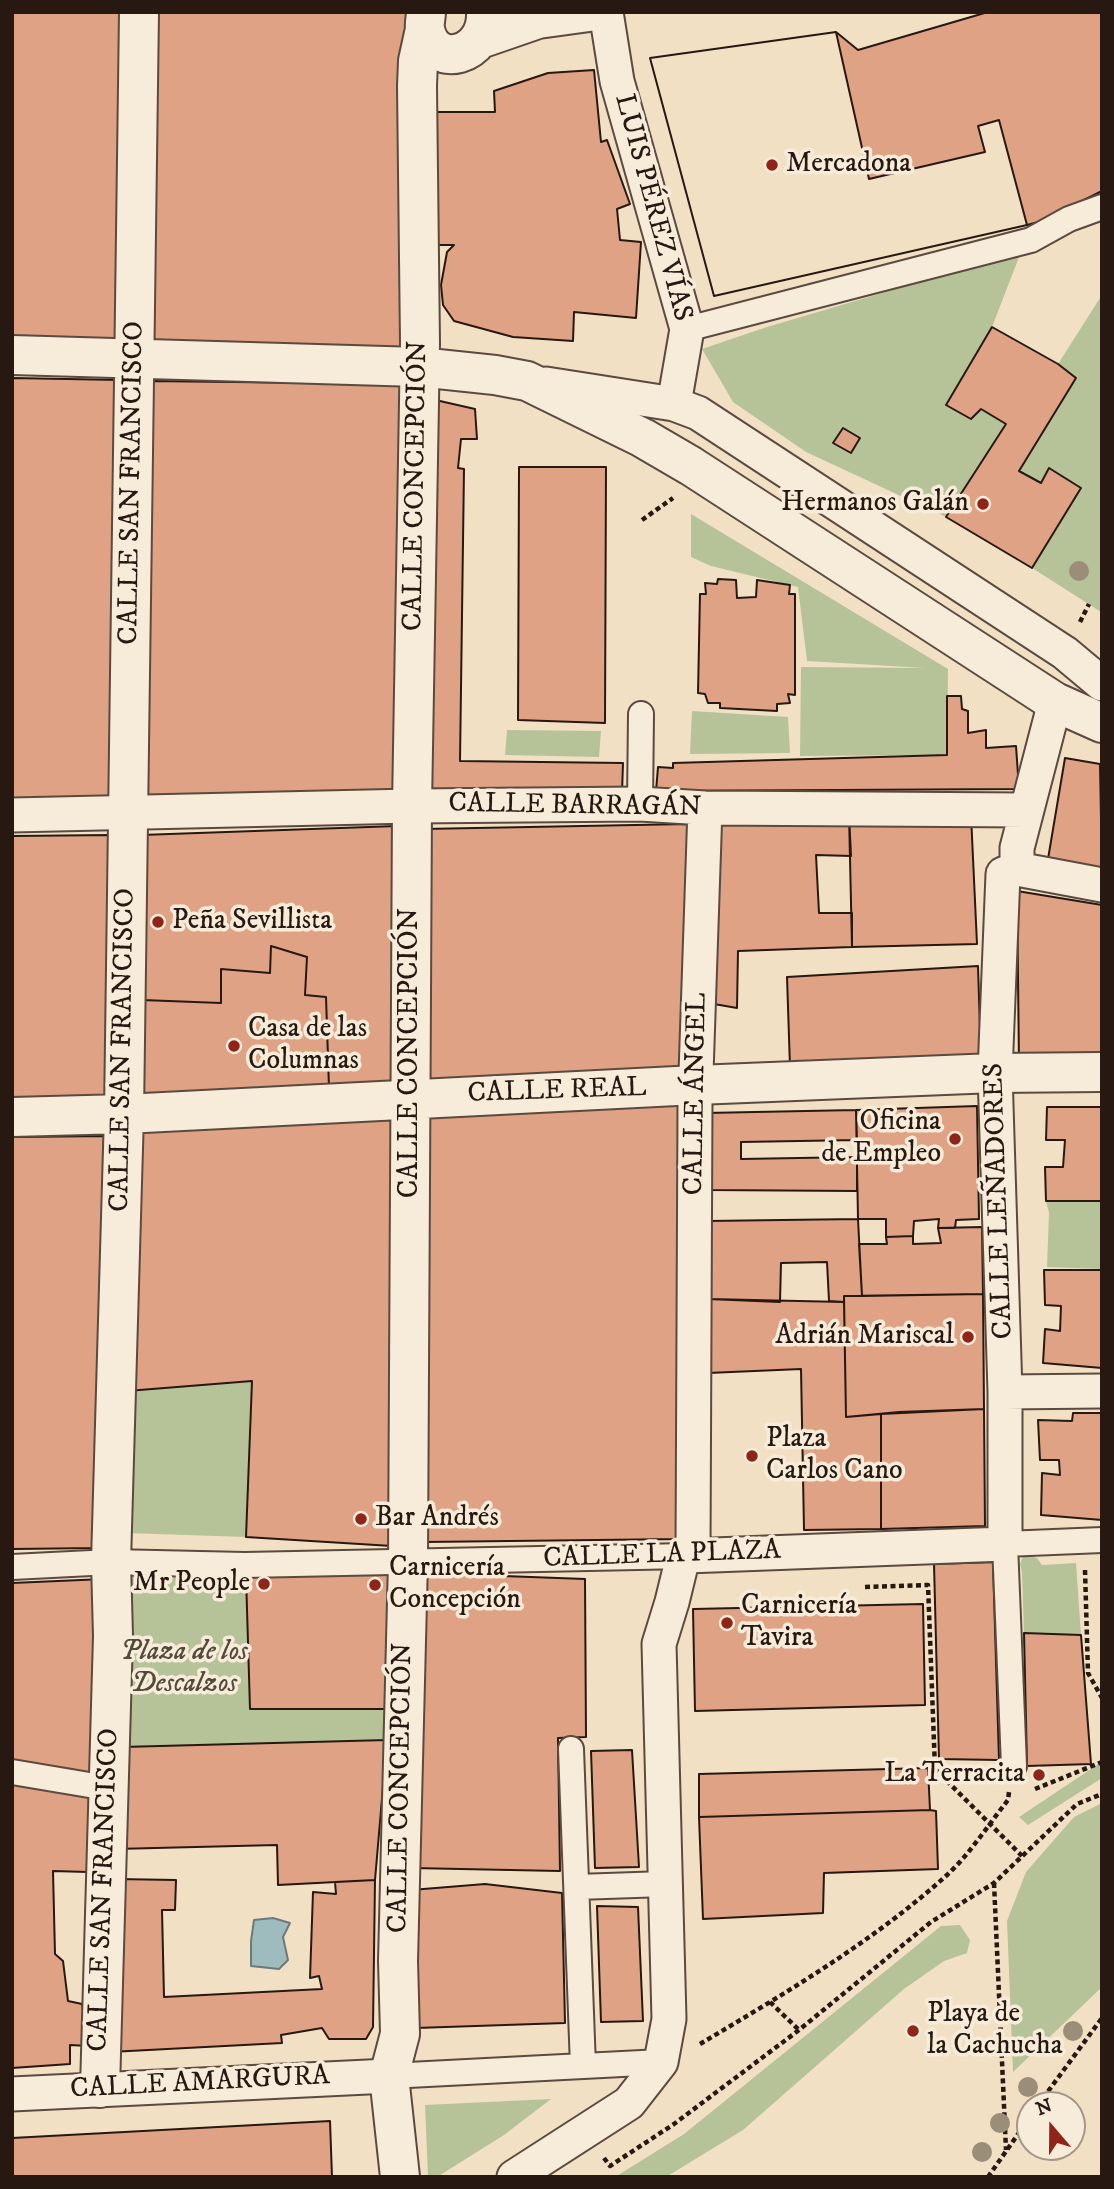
<!DOCTYPE html>
<meta charset="utf-8">
<style>
body{margin:0}
#map{position:relative;width:1114px;height:2189px;overflow:hidden;background:#f2e0c5;font-family:"IM FELL DW Pica",serif}
canvas{display:block}
.frame{position:absolute;inset:0;border:14px solid #271812;pointer-events:none}
.north{position:absolute;left:1016px;top:2091px;width:70px;height:70px;box-sizing:border-box;background:#f7ebd9;border:2px solid #a49789;border-radius:50%;rotate:340deg;font-size:19px;font-weight:700;line-height:28px;text-align:center;color:#271812}
.north::after{content:'';display:block;margin:auto;width:24px;height:32px;background:#8f2418;clip-path:polygon(50% 0,100% 100%,50% 72%,0 100%)}
</style>
<div id="map">
<canvas width="1114" height="2189"></canvas>
<div class="frame"></div>
<div class="north">N</div>
</div>
<script>
const ctx = document.querySelector('canvas').getContext('2d');
ctx.lineJoin = 'round';
function fill(path, color) {
  ctx.fillStyle = color;
  ctx.fill(path, 'evenodd');
}
function strokePath(path, color, width, dash) {
  ctx.strokeStyle = color;
  ctx.lineWidth = width;
  ctx.lineCap = dash ? 'butt' : 'round';
  ctx.setLineDash(dash || []);
  ctx.stroke(path);
}
function drawText(font, color, halo, rows, align = 'center') {
  ctx.font = font + ' "IM FELL DW Pica",serif';
  ctx.lineWidth = 7;
  ctx.setLineDash([]);
  ctx.textBaseline = 'middle';
  ctx.strokeStyle = halo;
  ctx.fillStyle = color;
  for (const [text, x, y, turn = 0] of rows) {
    ctx.save();
    ctx.translate(x, y);
    ctx.rotate((+turn || 0) * Math.PI / 180);
    ctx.textAlign = isNaN(turn) ? turn : align;
    if (halo) ctx.strokeText(text, 0, 0);
    ctx.fillText(text, 0, 0);
    ctx.restore();
  }
}
fill(new Path2D(`
 M1021 252 992 327 946 405 971 419 981 409 1006 424 946 517 806 452 733 402 702 349 767 327Z
 M1100 298H1102L1101 612 1032 568 1081 488 1049 468 1041 483 1019 471 1076 378 1058 364Z
 M691 514 948 669 947 755 800 756 801 667 925 668 807 661 798 587 711 566 691 557Z
 M692 711 788 717 790 753 690 754Z
 M507 730 601 731 599 757 505 755Z
 M1046 1201H1102V1269L1047 1267 1049 1213Z
 M252 1381 246 1537 126 1533 127 1391Z
 M1028 1555 1037 1558 1042 1565 1076 1563 1081 1635 1024 1633 1022 1572 1020 1564 1023 1556Z
 M118 1571 246 1576 250 1709H389L387 1740 122 1747Z
 M1100 1763 1102 1765V1778L1028 1825 1019 1817Z
 M1102 1803V1987L1013 2072 1007 1921 1026 1872 1074 1817Z
 M960 1925 970 1940 967 1953 944 1961 904 1989 743 2130 666 2177H615L684 2134 941 1926Z
 M551 2099 504 2135 437 2177H428L425 2105Z`), '#b6c398');
const water = new Path2D(`
 M273 1918 290 1923 283 1937 288 1960 279 1969 251 1966V1941L254 1920Z`);
fill(water, '#9ebbbd');
strokePath(water, '#6e7a79', 2);
const building = new Path2D(`
 M12 12H125L121 349 12 345Z
 M156 12 408 13 405 350 154 346Z
 M988 12H1102V191L1042 221 1027 225 714 296 650 58 836 32 858 50Z
 M836 32 869 179 985 152 978 126 999 120 1027 225 714 296 650 58Z
 M594 70 601 142 607 140 630 204 617 209 620 240 641 242 636 318 574 312 573 341 513 337 454 321 443 305 441 285 447 252 454 245H430L435 112H495L494 91 548 73Z
 M992 327 1058 364 1076 378 1019 471 1041 483 1049 468 1081 488 1032 568 946 517 1006 424 981 409 971 419 946 405Z
 M12 378 121 380 117 802 12 804Z
 M149 381 406 384 403 797 144 801Z
 M431 399 475 409 477 439H461L458 468 464 469 460 761 623 763 622 793 426 796Z
 M843 428 860 438 851 453 833 443Z
 M519 467H606L605 723 518 720Z
 M718 579 736 580 737 598 756 597 757 580 790 585 789 594H795V695L788 694 790 703 777 704V711L720 708V703H708L705 694 698 693 700 594H706L705 583 717 584Z
 M947 696H961L962 709 968 711V733L986 730V748L1016 746 1019 789 656 791 658 767 673 768V763L947 755Z
 M1065 758 1100 764 1102 874 1047 865Z
 M849 814 971 815 977 944 852 947Z
 M849 814 851 856 816 855 819 913H852V947L738 951 737 1008 714 1004 718 820Z
 M688 824 684 1077 428 1086 423 829Z
 M397 826 402 1088H329L326 997 305 995 307 957 271 946 270 973 221 969V1003L142 1000 141 835Z
 M113 835 111 1101 12 1102V836Z
 M1017 891 1102 905V1061L1019 1064Z
 M271 946 307 957 305 995 326 997 329 1088 140 1094 142 1000 221 1003V969L270 973Z
 M978 966 981 1060 790 1067 787 977Z
 M685 1102 682 1539 424 1542 427 1114Z
 M977 1106 979 1219 956 1220 955 1228H938L939 1219 914 1221 913 1236 886 1237V1219H858L856 1110Z
 M1047 1107H1102V1201H1046L1045 1167H1063L1065 1140H1046Z
 M856 1110 857 1140 741 1142V1159L857 1157V1191L708 1190 705 1113Z
 M395 1115 392 1546 246 1537 252 1381 127 1391 138 1131Z
 M109 1136 100 1548 12 1549V1137Z
 M858 1219 862 1296H844V1302L829 1301 827 1262 781 1263 780 1302 708 1299 707 1221Z
 M982 1227 983 1294 862 1296 859 1244H887L886 1237 913 1236V1244L941 1243 938 1228Z
 M1044 1270H1102V1368L1043 1363 1045 1329 1060 1331 1061 1306 1045 1305Z
 M983 1294 984 1409 899 1412 846 1417 844 1296Z
 M708 1299 844 1302 846 1417 881 1414V1529L804 1530 801 1369 708 1373Z
 M984 1409 985 1526 881 1529V1414Z
 M1073 1413H1102V1520L1041 1515 1042 1473 1060 1475 1059 1460H1040L1038 1420 1072 1421Z
 M993 1562 999 1760 939 1759 934 1564Z
 M393 1573 389 1709H250L246 1576Z
 M422 1573 585 1579 586 1737 558 1738 560 1871 411 1868Z
 M104 1579 96 1778 12 1763V1583Z
 M923 1604 925 1705 695 1711 693 1609Z
 M1024 1633 1081 1635 1091 1764 1027 1766Z
 M387 1740 375 1880 278 1885 277 1845 115 1849 122 1747Z
 M632 1750 639 1867 595 1868 591 1751Z
 M928 1768 930 1810 699 1817V1774Z
 M12 1782 91 1794 88 1872 53 1871 55 1954 63 1961 68 2001 82 2004 88 2046 70 2045V2064L12 2068Z
 M930 1810 936 1811 938 1869 824 1873 823 1913 703 1919 699 1817Z
 M116 1879 176 1880 175 1910H162L164 1997 322 1989 319 1976 310 1978 313 1892 336 1894 335 1882 375 1880 373 2027 366 2039H329L322 2028 281 2035 282 2043 110 2052Z
 M485 1884 562 1893 565 2023 416 2028 411 1890Z
 M597 1906 638 1907 643 2021 601 2022Z
 M330 2121 332 2177H12V2138Z`);
fill(building, '#dfa285');
strokePath(building, '#271812', 2);
const pedestrian = new Path2D(`
 M687 329 1031 240 1069 219 1102 207
 M640 804 641 714
 M12 1567 111 1562 245 1565 687 1556
 M571 1749 583 2066
 M1014 1766 1005 1544 1102 1540
 M12 1772 107 1788
 M577 1887 665 1884
 M389 2076 661 2062`);
const minor = new Path2D(`
 M606 12 617 81 687 329 674 404
 M546 384 674 404 698 413 1065 653 1102 684
 M1055 702 1017 848V869L1102 885
 M12 815 412 806 640 804 705 808 1027 810
 M1005 1392 1102 1391
 M687 1556 1005 1544V1392L995 1073 1003 874 1017 869
 M12 2094 389 2076
 M514 2177 629 2103 661 2062 669 2019 659 1644 672 1602 682 1561 693 1550 695 1103 705 808`);
const tertiary = new Path2D(`
 M426 12C426 17 424 24 425 29 433 71 488 57 486 12
 M480 39 538 19 589 12
 M12 355 419 367 495 375 527 381 643 438 691 466 1055 702 1102 723
 M12 1117 124 1114 696 1085 995 1073 1102 1072
 M100 2088 113 1636 111 1562 124 1114 139 12
 M400 2177 389 2076 400 2034 398 1961 408 1561 412 806 420 344 417 86 418 61 425 29`);
strokePath(pedestrian, '#5a4a3f', 28);
strokePath(minor, '#5a4a3f', 37);
strokePath(tertiary, '#5a4a3f', 42);
strokePath(new Path2D(`
 M642 520 673 498
 M1080 622 1089 604
 M1085 1570 1088 1673 1102 1698
 M865 1587 928 1585 935 1769 1022 1856
 M1035 1789 1102 1762
 M994 1883 1006 2150
 M770 2002 799 2030
 M700 2044C784 1994 874 1941 947 1875 969 1855 989 1824 1008 1800L1009 1792
 M1038 2105 1102 2018
 M604 2158 610 2166 674 2124 799 2030 931 1922 994 1883 1077 1804 1102 1794
 M988 2177 1030 2117`), '#271812', 4.5, [5, 3.5]);
strokePath(pedestrian, '#f7ebd9', 24);
strokePath(minor, '#f7ebd9', 33);
strokePath(tertiary, '#f7ebd9', 38);
ctx.fillStyle = '#9a8e79';
for (const [x, y] of [
 [1079,571],
 [1073,2031],
 [1028,2087],
 [1000,2123],
 [982,2152]
]) {
  ctx.beginPath();
  ctx.arc(x, y, 10, 0, 2 * Math.PI);
  ctx.fill();
}
for (const [x, y, r, color] of [
 [772,165,7,"#8f2418"],
 [983,504,7,"#8f2418"],
 [158,922,7,"#8f2418"],
 [234,1046,7,"#8f2418"],
 [955,1139,7,"#8f2418"],
 [968,1337,7,"#8f2418"],
 [752,1456,7,"#8f2418"],
 [361,1519,7,"#8f2418"],
 [264,1584,7,"#8f2418"],
 [375,1585,7,"#8f2418"],
 [727,1623,7,"#8f2418"],
 [1039,1775,7,"#8f2418"],
 [913,2031,7,"#8f2418"]
]) {
  const dot = new Path2D();
  dot.arc(x, y, r, 0, 2 * Math.PI);
  ctx.fillStyle = color;
  ctx.fill(dot);
  strokePath(dot, '#f7ebd9', 2.5);
}
drawText('28px', '#271812', '#f7ebd9', [
 ["Mercadona",786,165],
 ["Hermanos Galán",969,504,"right"],
 ["Peña Sevillista",172,922],
 ["Casa de las",248,1030],
 ["Columnas",248,1062],
 ["Oficina",941,1123,"right"],
 ["de Empleo",941,1155,"right"],
 ["Adrián Mariscal",954,1337,"right"],
 ["Plaza",766,1440],
 ["Carlos Cano",766,1472],
 ["Bar Andrés",375,1519],
 ["Carnicería",389,1569],
 ["Concepción",389,1601],
 ["Mr People",250,1584,"right"],
 ["Carnicería",741,1607],
 ["Tavira",741,1639],
 ["La Terracita",1025,1775,"right"],
 ["Playa de",927,2015],
 ["la Cachucha",927,2047]
], 'left');
drawText('28px', '#271812', '#f7ebd9', [
 ["LUIS PÉREZ VÍAS",652,208,75],
 ["CALLE SAN FRANCISCO",133,483,-89],
 ["CALLE CONCEPCIÓN",417,486,-89],
 ["CALLE BARRAGÁN",575,807,1],
 ["CALLE SAN FRANCISCO",124,1050,-89],
 ["CALLE CONCEPCIÓN",411,1053,-90],
 ["CALLE REAL",557,1092,-2],
 ["CALLE ÁNGEL",697,1094,-89],
 ["CALLE LEÑADORES",1000,1201,-92],
 ["CALLE LA PLAZA",662,1556,-2],
 ["CALLE CONCEPCIÓN",402,1788,-89],
 ["CALLE SAN FRANCISCO",105,1890,-88],
 ["CALLE AMARGURA",200,2084,-3]
]);
drawText('italic 28px', '#524b3a', '#f7ebd9', [
 ["Plaza de los",184,1653],
 ["Descalzos",184,1685]
]);
</script>
